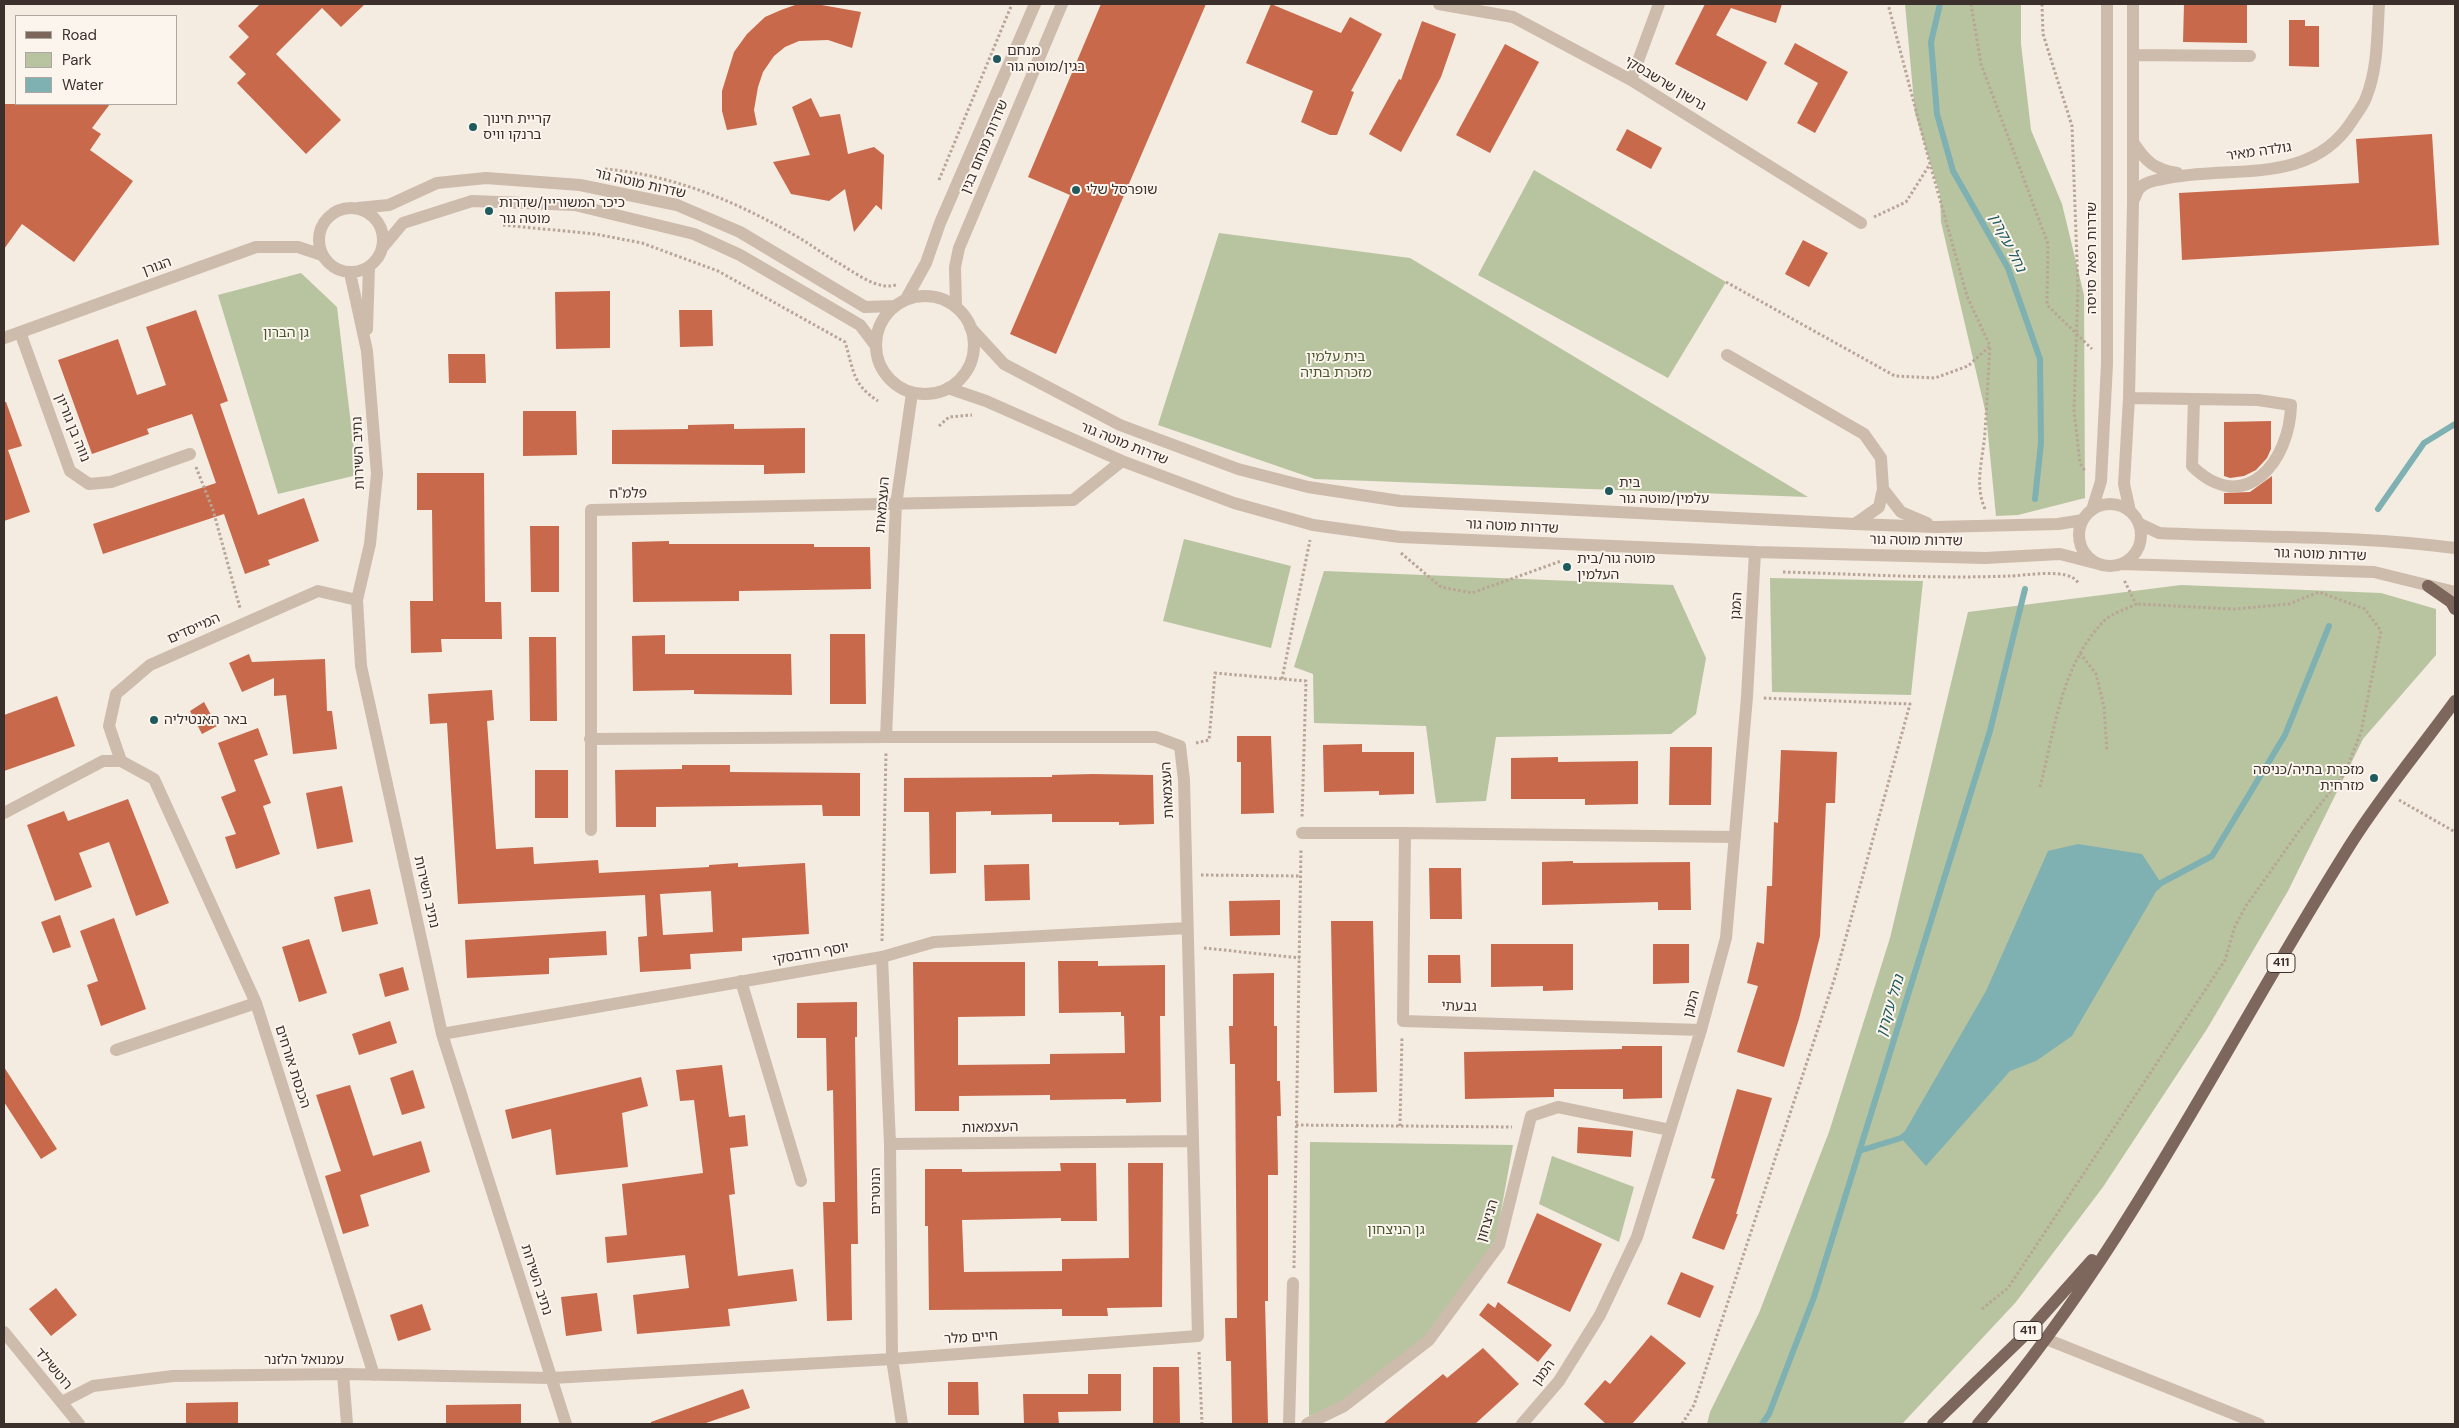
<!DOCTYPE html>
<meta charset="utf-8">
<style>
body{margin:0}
#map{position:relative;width:2459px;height:1428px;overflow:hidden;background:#f4ebe1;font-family:"DM Sans",sans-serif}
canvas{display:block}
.frame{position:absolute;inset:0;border:5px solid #3b302b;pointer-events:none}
.legend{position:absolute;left:15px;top:15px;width:162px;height:90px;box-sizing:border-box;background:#fbf5ee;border:1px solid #aea6a0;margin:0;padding:6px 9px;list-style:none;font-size:15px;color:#3b302b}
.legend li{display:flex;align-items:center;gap:10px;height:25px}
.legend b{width:25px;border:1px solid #aea6a0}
</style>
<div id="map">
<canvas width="2459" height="1428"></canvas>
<div class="frame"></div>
<ul class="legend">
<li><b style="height:6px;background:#7d675c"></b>Road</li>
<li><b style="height:14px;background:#b8c4a0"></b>Park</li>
<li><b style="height:14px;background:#7fb0b2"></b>Water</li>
</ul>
</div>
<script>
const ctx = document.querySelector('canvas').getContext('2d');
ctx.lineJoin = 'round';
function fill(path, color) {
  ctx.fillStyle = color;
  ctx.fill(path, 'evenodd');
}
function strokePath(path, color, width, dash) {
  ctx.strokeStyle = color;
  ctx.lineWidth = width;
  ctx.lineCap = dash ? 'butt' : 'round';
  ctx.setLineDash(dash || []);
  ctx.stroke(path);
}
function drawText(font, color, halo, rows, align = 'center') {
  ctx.font = font + ' "DM Sans","Noto Sans Hebrew",sans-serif';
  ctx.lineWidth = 4;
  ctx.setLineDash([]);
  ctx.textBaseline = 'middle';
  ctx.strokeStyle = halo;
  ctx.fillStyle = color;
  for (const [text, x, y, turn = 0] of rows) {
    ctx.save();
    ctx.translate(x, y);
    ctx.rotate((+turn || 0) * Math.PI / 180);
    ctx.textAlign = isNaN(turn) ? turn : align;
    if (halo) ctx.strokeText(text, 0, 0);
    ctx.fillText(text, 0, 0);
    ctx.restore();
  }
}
fill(new Path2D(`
 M1905 4H2021V44L2031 130 2062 204 2084 295 2085 498 2018 515 1996 516 1986 414 1941 222 1940 195 1915 113Z
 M1534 170 1726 282 1668 378 1478 275Z
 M1219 233 1410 258 1808 497 1315 479 1158 425Z
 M301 273 337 307 357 475 278 494 218 295Z
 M1184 539 1291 566 1271 648 1163 621Z
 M1324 571 1673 585 1706 658 1696 714 1671 734 1496 737 1486 801 1436 803 1426 726 1314 723 1313 674 1294 667Z
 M1770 578 1923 581 1911 695 1772 692Z
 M2181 585 2381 593 2436 609V655L2363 739 2288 891 2207 1029 2103 1187 2016 1302 1902 1424H1707L1710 1412 1759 1313 1829 1132 1890 938 1968 612Z
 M1310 1142 1513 1145 1496 1239 1426 1339 1342 1403 1309 1416Z
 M1552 1156 1634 1187 1619 1242 1539 1204Z`), '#b8c4a0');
fill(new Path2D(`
 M2078 844 2142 854 2161 883 2072 1036 2036 1061 2010 1071 1926 1166 1901 1138 1986 991 2048 851Z`), '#7fb0b2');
strokePath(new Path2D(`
 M1940 4 1931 42 1937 114 1953 171 2008 268 2040 359 2041 443 2035 499
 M2378 509 2424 443 2455 424
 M2156 888 2161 883 2212 856 2285 735 2329 626
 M1859 1151 1901 1138 1906 1134
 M1762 1424 1769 1414 1814 1297 1990 731 2025 589`), '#7fb0b2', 6);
fill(new Path2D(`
 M260 4H365L341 27 322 8 276 54 341 120 306 154 237 83 246 74 229 57 249 37 238 26Z
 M816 4 861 12 852 48 828 40 799 41 785 47 774 56 763 72 758 87 754 110 757 125 727 130 722 111V91L734 52 747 34 765 17 781 10 795 5Z
 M1101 4H1206L1056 354 1010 334 1070 195 1028 177Z
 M1271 4 1341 33 1350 17 1382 34 1351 91 1354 92 1337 135H1330L1301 122 1313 91 1246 63Z
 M1705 4H1782L1776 23 1731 8 1716 35 1767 62 1747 101 1675 64Z
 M2184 4H2247V43L2183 42Z
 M2289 20H2305V26H2319V67L2289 66Z
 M1422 21 1456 34 1441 77 1401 152 1369 134 1399 79 1401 80Z
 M1795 43 1848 72 1815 133 1797 123 1818 83 1784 64Z
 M1505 44 1539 62 1490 153 1456 135Z
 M811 98 820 117 840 114 848 154 874 147 884 155 882 210 876 205 854 232 845 189 829 201 791 194 773 162 810 155 792 107Z
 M4 104H110L92 128 101 134 90 150 133 181 74 262 22 224 4 249Z
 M1627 129 1662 148 1651 169 1616 150Z
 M2432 134 2439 245 2182 260 2179 193 2359 183 2356 139Z
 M1803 240 1828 253 1809 287 1785 274Z
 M610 291V348L556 349 555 292Z
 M196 310 228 401 220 404 258 515 304 498 319 541 268 560 270 565 245 574 224 514 103 554 93 524 216 483 192 414 147 429 149 434 92 454 58 360 118 339 137 395 166 385 146 327Z
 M679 310H712L713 346 680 347Z
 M448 354H485L486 383H449Z
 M4 402H6L22 446 8 450 30 512 4 521Z
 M523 411H576L577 455 523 456Z
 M2271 421V449L2267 458 2256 470 2244 476 2230 478 2224 476V422Z
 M734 424V429L805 428V473L764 474V465L612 464V430L688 429V425Z
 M417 473H484L485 602H501L502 639H441L442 652 411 653 410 601H433L432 510H417Z
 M2272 476V504H2224V493L2250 492Z
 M530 526H559V592H531Z
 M669 541V544H814V547H870L871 589 739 591V601L633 602 632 542Z
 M830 634H865L866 704H830Z
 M665 635V654H791L792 695 694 694V690L633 691 632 636Z
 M529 637H556L557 721H530Z
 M249 654 252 662 325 659 327 711H332L337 749 293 754 286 695 274 696V678L242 692 229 663Z
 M492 690 494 720 487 721 496 849 533 847 534 864 598 860 599 873 709 867V865L738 863V867L805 863 809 934 742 938V951L690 954 691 969 640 972 638 937 647 936 645 895 458 904 447 723 430 724 428 694ZM711 891 713 932 663 935 660 894Z
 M57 696 75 746 4 771V715Z
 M204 702 217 726 202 734 190 711Z
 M258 728 268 755 254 760 271 803 263 806 280 854 236 869 225 837 236 834 221 797 236 791 218 743Z
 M1237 736H1271L1274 813 1241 814V762H1237Z
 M1362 744V752H1414V794L1379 795V791L1324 792 1323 745Z
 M1670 747H1712L1711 805H1669Z
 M1781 750 1837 752 1835 803H1826L1820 936 1799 1019 1784 1067 1737 1052 1758 986 1747 983 1757 942 1764 944 1767 886H1772L1774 822 1778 823Z
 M1558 757V762L1638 761V804L1585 805V799H1511V758Z
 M682 765H730V772L860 773V816H823L822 805 656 807V827H616L615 770 682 769Z
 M535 770H568V818H535Z
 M1093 774 1153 775 1154 824 1119 825V822H1052V814L991 815V811L956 812V873L930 874 929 812H904V778L1052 777V775Z
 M342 786 353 842 317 849 306 793Z
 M128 799 169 903 136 916 109 842 79 853 92 887 55 901 27 825 64 811 68 821Z
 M1573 861V863L1690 862 1691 910H1658V902L1542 905V862Z
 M1029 864 1030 900 985 901 984 865Z
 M1429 868H1461L1462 919H1430Z
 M370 889 378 924 342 932 334 897Z
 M1280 900V935L1230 936 1229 901Z
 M60 915 71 947 53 953 41 922Z
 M114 918 146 1009 101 1026 87 985 98 981 80 931Z
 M1331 921H1373L1377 1092 1334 1093Z
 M606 931 607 955 549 958V974L467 978 465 940Z
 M309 939 327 993 299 1002 282 947Z
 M1491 944H1573V990L1543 991V986L1491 987Z
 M1653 944H1689V983L1653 984Z
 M1428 955H1460L1461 983H1428Z
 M1058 961H1098V966L1165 965V1016H1160L1161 1102 1126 1103V1099L1050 1100V1095L959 1096V1111H915L913 962H1025V1016L958 1017V1065L1050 1064V1054L1125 1053 1124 1016H1121V1012L1059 1013Z
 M403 967 409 990 385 997 379 974Z
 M1274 973V1026H1277V1081H1280L1281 1116H1277L1278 1175H1268V1301H1265L1268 1424H1232L1231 1361H1226L1225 1318H1237L1235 1064H1230L1229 1026H1233V974Z
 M857 1002V1037H855L858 1244H851L852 1320 827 1321 823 1202H835L833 1090 827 1091 826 1038H797V1003Z
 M390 1021 397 1043 359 1055 352 1034Z
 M1622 1046H1662V1098L1623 1099V1089H1554V1097L1465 1099 1464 1052 1622 1049Z
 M722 1065 729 1117 745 1115 748 1146 730 1148 735 1194 729 1195 738 1276 793 1269 797 1301 728 1309 730 1326 637 1334 633 1295 689 1288 685 1255 607 1263 605 1237 627 1235 622 1184 703 1173 694 1100 680 1101 676 1070Z
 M4 1067 57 1149 41 1159 4 1102Z
 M413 1070 425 1108 402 1115 390 1078Z
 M641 1077 648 1106 622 1113 628 1167 556 1175 551 1129 512 1139 505 1110Z
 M350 1085 373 1156 421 1141 430 1172 360 1195 369 1226 343 1234 325 1176 341 1171 316 1095Z
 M1737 1089 1772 1098 1736 1214H1738L1724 1250 1692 1238 1715 1179 1711 1178Z
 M1578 1127 1633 1131 1631 1157 1577 1153Z
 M1060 1163H1096L1097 1221H1061V1218L962 1220 964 1272 1062 1271V1259L1129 1258 1128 1163H1163L1162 1307 1107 1308 1108 1316H1062V1309L929 1310 928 1226H925V1169H962V1172L1061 1171Z
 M1537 1213 1602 1244 1570 1312 1507 1283Z
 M1681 1272 1714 1286 1700 1318 1667 1304Z
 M56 1288 77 1315 51 1336 29 1309Z
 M597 1293 602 1331 566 1336 561 1297Z
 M1498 1302 1552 1345 1538 1362 1479 1315 1488 1303 1495 1308Z
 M422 1304 431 1330 398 1341 390 1315Z
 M1651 1335 1686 1363 1632 1424H1606L1584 1404 1605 1380 1610 1384Z
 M1483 1348 1519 1384 1475 1424H1383L1443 1374 1447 1378Z
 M1153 1367H1179L1180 1424H1153Z
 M1088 1374H1121V1411L1058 1412 1059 1424H1024L1023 1394H1088Z
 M948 1382H978L979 1415H948Z
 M743 1389 750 1408 703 1424H651V1422Z
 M238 1402V1424H186V1403Z
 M521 1404V1424H446V1405Z`), '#c8694b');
strokePath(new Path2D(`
 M1971 4 1981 64 2048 244 2047 305 2092 349
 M2042 4 2043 34 2072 126 2078 288 2074 411 2080 463 2085 471
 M605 169C674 175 737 202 796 236 810 244 822 253 835 261 852 270 876 291 896 285
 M939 180 1012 4
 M1874 217 1906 202 1930 164 1888 4
 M503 225 595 234 642 243 718 271 845 342C854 371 852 384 878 401
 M1726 282 1895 376 1935 378 1968 366 1990 346 1967 296 1930 164
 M939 426 949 417 972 415
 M196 467 213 510 240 608
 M1985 509C1974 484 1983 459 1985 432 1987 404 1988 375 1990 346
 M1401 553 1441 587 1472 593 1561 561
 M1783 572C1858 574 1934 579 2009 576 2024 576 2070 567 2078 583
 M2080 653 2096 674 2104 707 2107 751
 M1282 679 1310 540
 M1196 743 1209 740 1215 673 1306 681 1302 818
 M2040 787C2055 729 2061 664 2105 620 2112 613 2127 609 2136 604L2124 580
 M2399 800 2455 832
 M1201 875 1301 876
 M882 941 886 752
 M1204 948 1300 958
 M1296 1125 1512 1127
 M1400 1126 1402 1036
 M1294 1268 1301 849
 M1982 1309 2008 1288 2225 960 2235 926 2246 906 2299 831 2345 773 2361 732 2381 631 2365 609 2319 592 2289 604 2235 609 2136 604
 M1199 1352 1202 1424
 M1682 1424 1694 1405 1835 977 1910 704 1762 698`), '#b9a596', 3, [2.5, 2.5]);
strokePath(new Path2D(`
 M1439 4 1513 17 1631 80 1861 223
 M2133 55 2250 56
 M1631 80 1659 4
 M2133 142C2146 162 2154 169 2177 173
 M2134 199C2136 196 2137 191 2139 189 2144 182 2156 180 2163 179 2229 164 2309 188 2352 121 2357 113 2363 106 2366 98 2378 68 2377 36 2379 4
 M319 240a32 32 0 1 1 64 0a32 32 0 1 1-64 0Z
 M358 208 389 205 437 183 486 178 580 185 677 205 740 232 865 307 895 306
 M383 247 403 223 472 201 575 205 694 234 740 255 860 325 876 346
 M350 273 367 351 377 474 370 544 357 600 361 666 442 1034 566 1424
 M876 345a49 49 0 1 1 98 0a49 49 0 1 1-98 0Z
 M906 299 926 263 940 223 1035 4
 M956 307 955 267 959 248 1062 4
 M970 327 1004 364 1120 425 1238 469 1308 487 1400 501 1855 524 1936 527 2058 524 2083 520
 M367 329 369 267
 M20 332 70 471 89 484 111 482 190 454
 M4 338 256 247H298L322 255
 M1727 355 1864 434 1881 458 1883 489 1879 507 1855 524
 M948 388 986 401 1122 461 1234 503 1313 525 1400 537 1755 552 1985 558 2060 554 2099 564
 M2129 398 2258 400 2291 405C2290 461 2245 518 2192 466L2194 399
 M1883 489 1901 512 1927 523
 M2079 535a31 31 0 1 1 62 0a31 31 0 1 1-62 0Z
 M2092 510 2101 481 2107 364V4
 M2130 511 2124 484 2129 398 2133 203V4
 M2140 524 2159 533C2258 538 2357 535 2455 548
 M2121 564 2374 572 2455 592
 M590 739 886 737
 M121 761 109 726 116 694 150 665 318 591 357 600
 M4 813 103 761H121L154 779 256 1003 374 1375
 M591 830V510L1073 500 1122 461
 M1302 833H1405
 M882 957 890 1144 892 1359 902 1424
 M741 981 801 1181
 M1701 1030 1403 1021 1405 833 1735 837
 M442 1034 882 957 934 942 1187 928
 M116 1050 256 1003
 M890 1144 1193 1141 1184 780 1180 746 1156 737H886L896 505 912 393
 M4 1332 79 1424
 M2046 1339 2259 1424
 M343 1374 347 1424
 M62 1402 93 1386 173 1376 343 1374 552 1378 892 1359 1198 1336 1193 1141
 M1289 1424 1293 1283
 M1307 1424 1344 1406 1429 1340 1499 1245 1531 1116 1558 1107 1670 1130
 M1522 1424 1559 1381 1600 1315 1637 1237 1701 1030 1726 938 1747 697 1755 552`), '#cdbbac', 12);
strokePath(new Path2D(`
 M2428 586 2451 602 2455 609
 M1933 1424 2026 1334 2092 1260
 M1978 1424C2129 1249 2229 1036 2352 842 2383 793 2421 748 2455 701`), '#7d675c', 12);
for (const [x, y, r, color] of [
 [997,59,5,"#1f5a5e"],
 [473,127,5,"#1f5a5e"],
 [1076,190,5,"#1f5a5e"],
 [489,211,5,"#1f5a5e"],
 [1609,491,5,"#1f5a5e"],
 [1567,567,5,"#1f5a5e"],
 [154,720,5,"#1f5a5e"],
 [2374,778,5,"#1f5a5e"]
]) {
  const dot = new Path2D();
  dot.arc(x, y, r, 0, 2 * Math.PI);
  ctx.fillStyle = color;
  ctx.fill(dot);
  strokePath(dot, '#fbf5ee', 2);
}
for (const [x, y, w] of [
 [2281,963,28],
 [2028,1331,28]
]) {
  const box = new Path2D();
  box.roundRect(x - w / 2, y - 9.5, w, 19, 4);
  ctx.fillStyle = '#fbf5ee';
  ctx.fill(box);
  strokePath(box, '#3b302b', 1);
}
drawText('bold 12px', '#3b302b', null, [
 ["411",2281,963],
 ["411",2028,1331]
]);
drawText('14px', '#3b302b', '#fbf5ee', [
 ["מנחם",1007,51],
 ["בגין/מוטה גור",1007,67],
 ["קריית חינוך",483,119],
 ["ברנקו וויס",483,135],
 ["שופרסל שלי",1086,190],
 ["כיכר המשוריין/שדרות",499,203],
 ["מוטה גור",499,219],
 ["בית",1619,483],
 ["עלמין/מוטה גור",1619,499],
 ["מוטה גור/בית",1577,559],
 ["העלמין",1577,575],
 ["באר האנטיליה",164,720],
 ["מזכרת בתיה/כניסה",2364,770,"right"],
 ["מזרחית",2364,786,"right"]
], 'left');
drawText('14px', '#3b302b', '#fbf5ee', [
 ["גרשון שרשבסקי",1665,84,31],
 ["שדרות מנחם בגין",985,147,-67],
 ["גולדה מאיר",2259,152,-8],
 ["שדרות מוטה גור",640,184,13],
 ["שדרות רפאל סויסה",2092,258,-90],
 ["הגורן",157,267,-20],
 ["נווה בן גוריון",72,428,68],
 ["שדרות מוטה גור",1124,444,22],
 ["נתיב השירות",359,453,-92],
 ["פלמ\"ח",628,494,-1],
 ["העצמאות",883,505,-85],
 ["שדרות מוטה גור",1512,527,3],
 ["שדרות מוטה גור",1916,541,1],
 ["שדרות מוטה גור",2320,555,2],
 ["המגן",1737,606,-86],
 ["המייסדים",194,629,-24],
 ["העצמאות",1168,790,-93],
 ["נתיב השירות",426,892,77],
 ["יוסף רודבסקי",811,954,-10],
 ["המגן",1692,1004,-75],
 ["גבעתי",1459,1007,2],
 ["הכנסת אורחים",292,1067,72],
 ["העצמאות",990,1128,-1],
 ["הנוטרים",876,1191,-90],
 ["הניצחון",1488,1221,-73],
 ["נתיב השירות",536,1280,72],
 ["חיים מלר",971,1338,-4],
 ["עמנואל הלזנר",304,1360],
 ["רוטשילד",53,1369,50],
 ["המגן",1544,1373,-54]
]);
drawText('14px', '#4a5a2e', '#fbf5ee', [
 ["גן הברון",286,333],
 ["בית עלמין",1336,357],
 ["מזכרת בתיה",1336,373],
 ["גן הניצחון",1396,1230]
]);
drawText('italic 15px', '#1f5a5e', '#fbf5ee', [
 ["נחל עקרון",2007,243,63],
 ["נחל עקרון",1891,1006,-73]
]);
</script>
